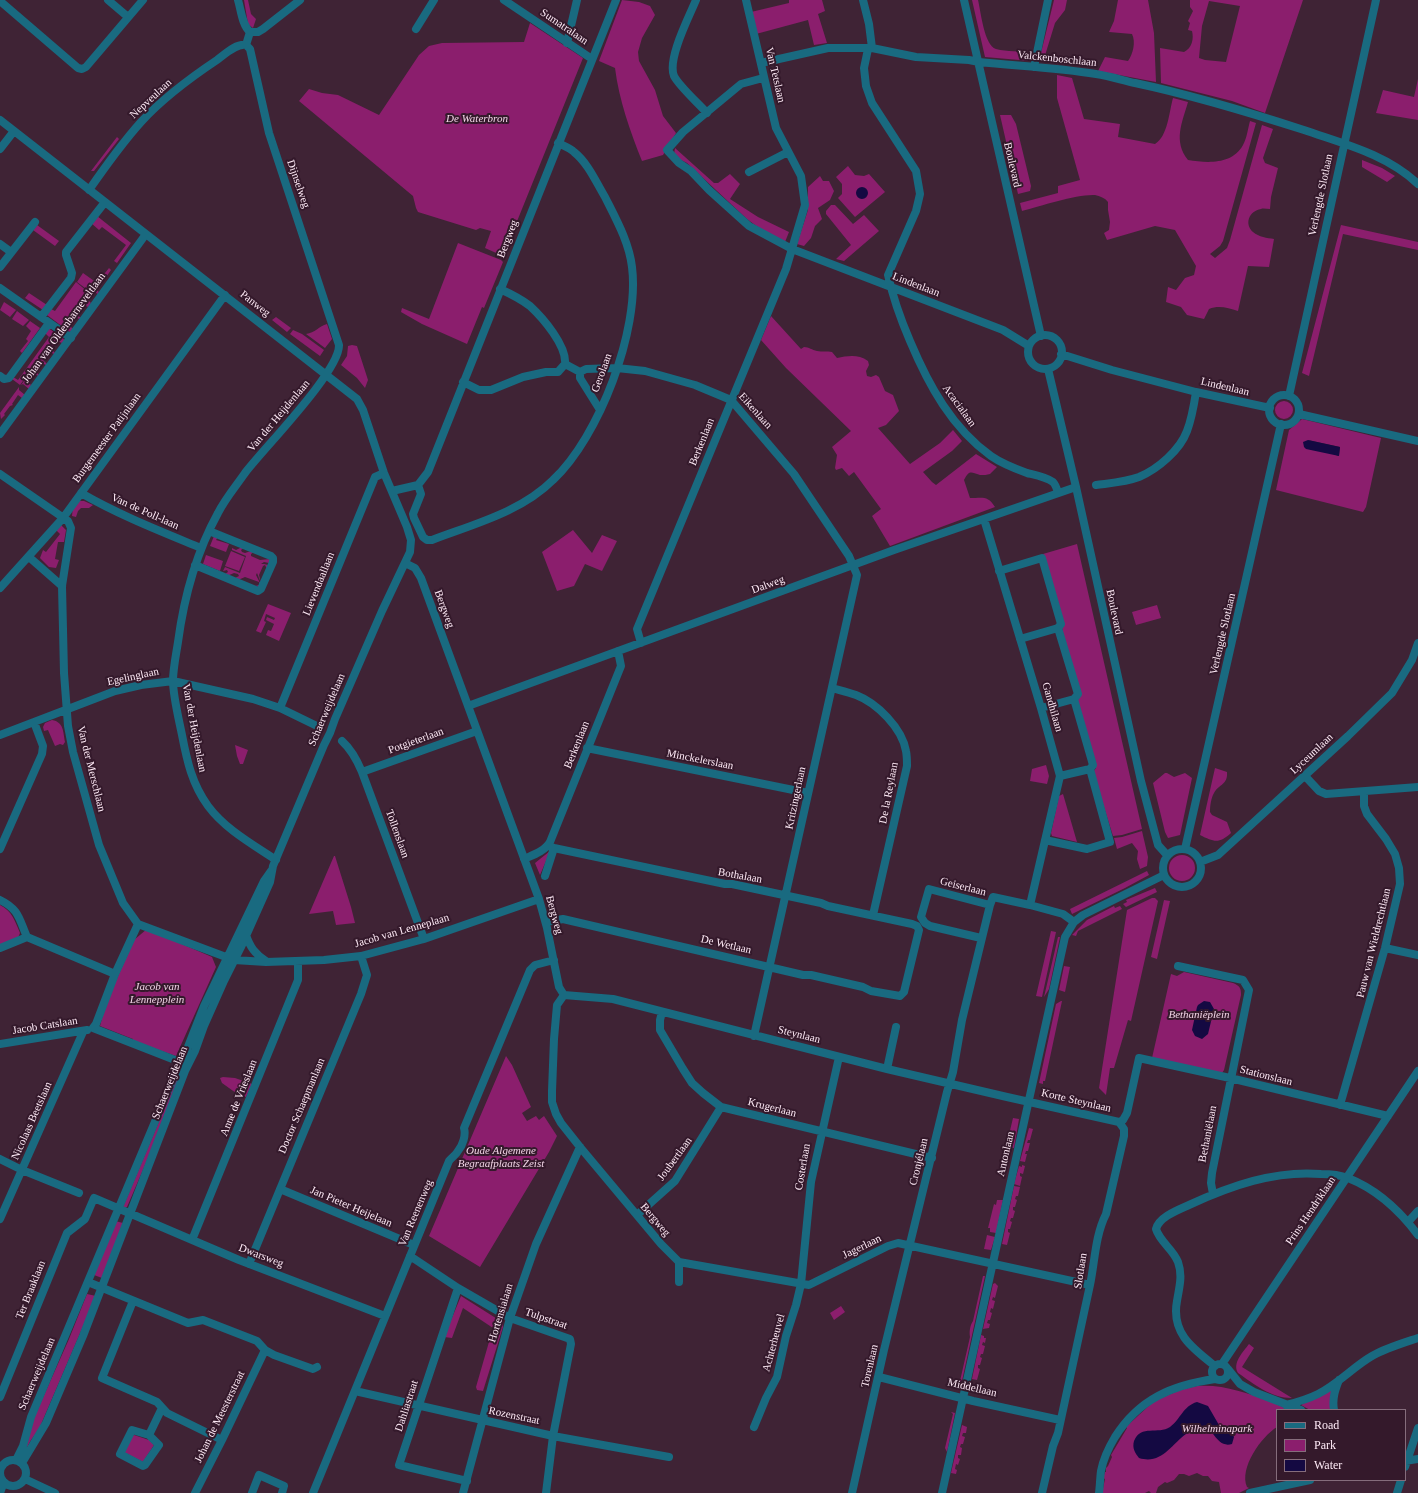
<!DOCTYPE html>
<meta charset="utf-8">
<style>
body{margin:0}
#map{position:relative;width:1418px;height:1493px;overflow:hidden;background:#3f2335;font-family:"Times New Roman",serif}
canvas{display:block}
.legend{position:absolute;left:1276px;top:1409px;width:130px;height:72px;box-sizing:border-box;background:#34192b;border:1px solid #856d7c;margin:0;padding:5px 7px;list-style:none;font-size:12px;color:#feeaf6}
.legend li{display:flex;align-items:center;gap:8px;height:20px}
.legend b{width:20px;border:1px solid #856d7c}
</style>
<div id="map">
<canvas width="1418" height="1493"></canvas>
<ul class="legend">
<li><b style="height:5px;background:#196a80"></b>Road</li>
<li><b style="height:11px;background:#8b1e6d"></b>Park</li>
<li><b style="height:11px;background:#140942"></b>Water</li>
</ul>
</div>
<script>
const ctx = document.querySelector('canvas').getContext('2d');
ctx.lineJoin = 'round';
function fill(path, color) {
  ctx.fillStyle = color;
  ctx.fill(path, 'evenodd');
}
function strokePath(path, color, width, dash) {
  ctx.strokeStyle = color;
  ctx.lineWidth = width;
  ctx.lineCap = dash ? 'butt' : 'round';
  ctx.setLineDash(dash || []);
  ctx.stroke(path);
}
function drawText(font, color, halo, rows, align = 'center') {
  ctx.font = font + ' "Times New Roman",serif';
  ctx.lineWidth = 4;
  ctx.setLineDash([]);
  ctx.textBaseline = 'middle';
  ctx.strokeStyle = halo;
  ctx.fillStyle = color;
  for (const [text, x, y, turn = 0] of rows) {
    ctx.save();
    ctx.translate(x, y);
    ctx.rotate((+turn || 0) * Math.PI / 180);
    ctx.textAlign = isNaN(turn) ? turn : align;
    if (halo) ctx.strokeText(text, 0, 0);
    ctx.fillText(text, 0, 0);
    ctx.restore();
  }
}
fill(new Path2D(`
 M244 0H248L251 14 256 19 253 28 248 24Z
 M622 0 639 2 650 6 655 15 642 38 638 52 639 61 655 90 663 116 676 133 663 155 642 161C630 131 619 100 615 68L599 61Z
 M789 0H822L825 11 818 14 827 43 814 45 808 20 756 34 751 12 789 3Z
 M972 0H978C981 12 984 45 996 49 1007 52 1020 51 1031 52V61L985 57Z
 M1054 0H1067L1065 10 1055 23 1043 62 1039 61Z
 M1118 0H1148L1154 33 1156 82 1098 71 1105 57 1128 61C1133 54 1136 42 1132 34L1109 32 1114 21Z
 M1190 0H1303L1265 113 1232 101 1161 83 1160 48 1184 52C1192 48 1194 39 1192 31L1188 30 1190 23 1188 21 1193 11 1190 7ZM1209 1 1240 6 1226 62 1205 60 1199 58 1202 26Z
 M530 23 583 58 503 256 485 248 491 231 480 228 476 230 418 212 416 208 413 196 299 101 309 89 322 93 338 95 379 115 419 55 429 46 442 43 524 42Z
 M1057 75 1072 78 1084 119 1120 124 1118 137 1155 144C1168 136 1169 112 1173 98L1188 102C1182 123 1173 141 1188 160 1207 163 1232 165 1243 145 1247 138 1248 128 1250 121L1256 123 1223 241 1220 246 1210 254 1215 258 1227 248 1230 240 1262 125 1273 129 1263 158 1265 163 1278 168 1271 197 1270 209C1267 209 1263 208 1261 209 1249 211 1244 224 1253 232 1259 237 1267 238 1274 239L1269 267 1248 266 1238 311C1228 308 1219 305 1209 309L1204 319 1187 315 1181 307 1166 302 1168 287 1176 290 1185 278 1194 275 1196 266 1175 230 1155 226 1107 240 1104 233 1109 230 1110 222 1108 210V202C1105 198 1100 196 1095 195 1077 194 1041 206 1022 211L1020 203 1058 193V186L1080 180 1057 98Z
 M1418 79V120L1376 113 1383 90 1414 97Z
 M1000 115H1011L1016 124 1031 186 1030 191 1018 194Z
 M117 137 119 139 94 171H91Z
 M675 148 714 183H718L730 174 740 184 730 199 758 217 789 232 785 242 759 228 747 219 687 163 681 160 674 154Z
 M1362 160 1382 168 1395 176 1387 182 1362 167Z
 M848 166 855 175 864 176 869 174 885 192 855 217 838 198 842 194V184L836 177Z
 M820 176 823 181H829L834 191 830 200 818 208 822 219 815 226 811 238 804 246 797 244 808 210V187Z
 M831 205H835L853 224 864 215 879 231 844 261 836 259 851 245 826 214V211Z
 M97 216 131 243 117 263 114 261 126 245 102 227 99 230 91 223Z
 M37 225 59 241 55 246 33 230Z
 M1341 225 1418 242V250L1343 234 1309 376 1302 373Z
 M458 243 501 260 503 262 484 308 482 307 467 344 422 324 401 312 402 308 429 319Z
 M109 268 111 270 104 280H101L89 291 77 282 83 273 97 283Z
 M76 282 88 292 63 327 47 315 51 309 55 311Z
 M101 282 96 289 99 292 98 294 94 292 88 300 91 303 88 307 84 305 77 315 81 318 79 319 76 317 69 325 73 329 70 332 63 327 90 291Z
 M29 293 47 305 43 310 25 298Z
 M4 302 16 310 10 317 0 310Z
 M17 311 29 320 23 326 12 319Z
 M771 316 801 349 804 347C809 347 812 350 817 351 822 352 827 351 832 352L837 358C848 356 858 354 868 361L869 365 866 371 867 376 871 377 876 375 879 377 885 391 893 395 899 411 886 425 878 428 910 464 940 443 953 430 962 441 952 451 923 472 932 482 936 485 976 454 997 467 990 474C987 475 984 475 980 475 971 473 970 469 964 480L970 498C982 498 988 495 995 507L890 546 872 516 881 509 854 472 849 476 842 468 836 470 835 468 837 455 832 447 851 431 786 368 761 340Z
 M276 317 291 328 287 332 272 320Z
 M30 321 40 328 22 353 20 351 28 341 26 339 31 331 26 326Z
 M327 324 332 339 325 348 306 334C315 333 319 326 327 324Z
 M48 328 57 334 20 385 12 379 13 377 18 380 49 337 45 333Z
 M293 330 302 334 324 350 320 356 290 334Z
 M58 335 65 340 62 343 57 341 51 349 55 353 54 354 50 352 43 360 47 364 46 365 42 363 35 371 39 375 38 376 34 373 28 382 31 385 29 389 23 384 21 385Z
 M352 345 357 346 368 380 365 388 357 378 341 365 347 356 348 346Z
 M19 387V390L25 395 22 398 18 395 12 404 13 405 10 406 4 414 5 415 1 419 0 413Z
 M1275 410a9 9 0 1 1 18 0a9 9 0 1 1-18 0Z
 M1302 419 1381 438 1366 507 1363 512 1276 490 1289 430ZM1308 440 1340 447 1339 455 1338 456Z
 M79 501H84L93 505 89 508H81L78 511 76 517 72 516 73 506Z
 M61 525 66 530 64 542H58L55 559 59 560 56 568 49 567 40 558 43 550 46 552 60 534 56 530Z
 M573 530 592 553 602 535 617 541 602 571 585 564 574 586 557 591 542 552Z
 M214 536 218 537 216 540 229 544 226 552 210 546Z
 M1077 544 1142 829 1122 835 1113 836 1093 772 1096 768 1077 701 1062 628 1064 625 1043 554Z
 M242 547 244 548 241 550 242 552 245 553 251 551 254 552 251 554V556L260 560 270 559 269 563 264 562 261 564H264L268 565 267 569 265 565 263 566 259 575 261 583 257 573 256 575 261 585 259 587 255 586 259 585V582L245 577 238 580 235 578 239 576 238 574 234 573 227 576 225 574 228 572 227 570 223 571 225 567 240 573 246 556 232 550V548L236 550Z
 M231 551 245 557 239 571 225 566Z
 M206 555 223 561 220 571 203 564Z
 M268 604 291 613 279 641 266 635 268 630 271 631 274 624 266 620 267 617 274 620 275 618 266 614 264 621 266 622 261 633 256 631Z
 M1157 605 1161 618 1136 625 1132 612Z
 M52 720C64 722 63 732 65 742L63 745 60 744 55 746 48 730 44 731 43 727 45 723Z
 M235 745 248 750 243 764H240L237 756Z
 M1046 765 1049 776 1047 784 1030 781 1032 769Z
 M1215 768 1227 772C1228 785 1219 784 1214 793 1211 798 1210 806 1210 812L1212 815 1227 822 1231 833C1219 844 1214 842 1200 835Z
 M1165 773H1167L1174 777 1185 773 1192 778 1180 835 1168 838 1165 832 1153 783Z
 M1063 794 1077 842 1052 836 1051 833 1059 796Z
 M1142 831 1148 857 1147 866 1140 869 1137 859 1138 851 1132 843 1117 849 1114 838 1122 837Z
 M550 851 549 854 540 875 535 863Z
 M1169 868a13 13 0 1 1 26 0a13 13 0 1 1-26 0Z
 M334 856H335L351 907 355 923 336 925 333 911 309 914Z
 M1147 871 1149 875 1125 888 1072 914 1070 909Z
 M1155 888 1157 892 1126 907 1123 904 1127 902 1126 900Z
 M1152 898H1155L1158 901 1131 1021 1128 1020 1114 1068H1110L1106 1095 1099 1088 1127 910Z
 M1164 900 1170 901 1157 959 1151 957Z
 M0 905C12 911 15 921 20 933L18 938 0 945Z
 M1114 906 1115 908 1120 906 1122 909 1078 931 1076 936 1072 935 1087 920Z
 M147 929 212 957 216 967 176 1056 133 1041V1039L100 1026 106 1003 134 940Z
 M1051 931 1056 932 1042 997 1036 996Z
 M1058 937H1060L1049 989 1044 997Z
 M1064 966 1070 967 1065 992 1059 990Z
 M1184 972 1233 983C1240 986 1241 988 1241 995L1224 1070 1222 1073 1152 1058 1171 974 1177 976Z
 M1061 1001H1062L1045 1081H1043V1084L1039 1083 1056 1004Z
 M506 1056 512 1065 531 1107 522 1113 527 1121 536 1116 539 1120 544 1116 557 1136 549 1152 480 1267 429 1236Z
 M181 1069 182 1079 127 1207H123Z
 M223 1077 235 1078 252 1084 246 1097 236 1093 222 1083 220 1078Z
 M1013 1118 1019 1119 1014 1148 1009 1147V1144L1007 1143Z
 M1029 1128 1033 1129 1030 1140H1028L1027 1143H1030L1028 1151H1026L1025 1154H1027L1025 1162 1020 1161Z
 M1022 1165 1025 1166 1023 1174 1020 1173V1176L1022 1177 1020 1186 1014 1184 1019 1166 1022 1167Z
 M1014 1186 1020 1187 1018 1196H1016L1015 1199 1017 1200 1015 1207H1013V1210L1015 1211 1013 1218H1011L1010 1221 1012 1222 1010 1229H1008V1232L1010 1233 1007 1245 1002 1244Z
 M997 1200H1003L996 1233 990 1232V1228H988L994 1204 996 1205Z
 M115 1221 123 1223 102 1278 94 1275Z
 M987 1235 995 1237 991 1250 984 1249Z
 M983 1276H985L960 1390 956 1389 958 1382 960 1381 970 1337C969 1332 970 1325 973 1321Z
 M995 1283 998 1286 995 1298 993 1297 992 1300 995 1301 993 1309 991 1308 990 1312 992 1313 990 1320H988L987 1323 990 1324 989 1328 983 1329 993 1284Z
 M87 1294 96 1296 39 1429 31 1440 25 1451 33 1420 69 1339Z
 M461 1296 502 1322 503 1327 483 1391 477 1390 476 1387 493 1328 463 1308 452 1338 444 1337Z
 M841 1306 845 1312 834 1320 830 1313Z
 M981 1335 984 1336V1338H986L985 1343 983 1342 982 1345 985 1346 983 1354H981L980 1357 982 1358 980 1365H978V1368L980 1369 977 1380 972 1379Z
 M1249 1344 1254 1348 1242 1367 1292 1398C1271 1398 1254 1384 1238 1373 1232 1363 1243 1352 1249 1344Z
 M1197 1386C1223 1384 1246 1393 1270 1401 1278 1404 1284 1409 1292 1410H1277V1427C1261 1437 1239 1468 1247 1487L1249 1488 1239 1493H1221L1219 1482 1212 1481 1208 1476H1203L1197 1473 1189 1476 1184 1474H1179L1174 1480 1167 1483 1165 1482 1158 1487 1156 1493H1151L1149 1491 1145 1493H1102L1105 1479 1103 1478 1105 1472H1106V1468L1108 1466 1112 1457 1111 1455 1127 1428 1126 1427 1154 1401 1180 1390Z
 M1332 1388 1330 1410H1310L1301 1405Z
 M951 1412 955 1413 947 1452 945 1448 953 1414Z
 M962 1425 967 1427 966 1433H963L962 1436 965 1437 963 1444H961L960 1447 962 1448 961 1455H958V1458L960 1459 958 1465 956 1464 955 1469 957 1470 956 1474 951 1473Z
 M134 1435 149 1440 154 1445 143 1462 123 1452 131 1436Z`), '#8b1e6d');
fill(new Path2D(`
 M856 193a6 6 0 1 1 12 0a6 6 0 1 1-12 0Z
 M1308 440 1340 447 1339 456 1306 449 1304 447 1303 442Z
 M1204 1001 1210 1002 1214 1009 1208 1034 1202 1039 1195 1036 1192 1030 1197 1007 1198 1005Z
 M1197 1402 1208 1406 1219 1425 1232 1433 1234 1437 1232 1444C1215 1449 1213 1423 1200 1427 1195 1429 1190 1431 1186 1434 1171 1445 1161 1465 1139 1458 1135 1453 1132 1448 1134 1441 1141 1424 1158 1435 1170 1427 1180 1420 1183 1406 1197 1402Z`), '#140942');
strokePath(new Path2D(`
 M108 0 128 17
 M238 0C241 10 242 25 250 32L246 45
 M504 0 592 59
 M696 0C689 17 667 59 674 76 679 86 698 103 707 113
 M863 0 869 24 872 48
 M964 0 1041 336
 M0 1 78 68 82 69 86 67 143 0
 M416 29 434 0
 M250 32H258L263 29 300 0
 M567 43 577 0
 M246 45 250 49 269 133 339 345C340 371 264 448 245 473 236 486 225 499 218 513 196 553 184 597 178 642 176 655 173 669 173 681 173 696 179 720 182 735 187 761 192 784 208 806 225 829 252 844 276 860
 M868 49 864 68 866 86 872 103 916 171 920 194 916 211 888 275C893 298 901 320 910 341 929 386 952 428 991 456 1001 463 1016 469 1027 473 1035 475 1046 477 1053 482 1056 485 1057 489 1058 493
 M761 63 828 48H872L916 57 969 60 979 62C1018 66 1058 68 1096 74 1109 76 1122 80 1135 83 1192 95 1248 112 1304 130 1344 144 1386 154 1418 184
 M1034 67 1048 0
 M763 78 741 84 683 132 667 150 679 163 691 171 709 190 749 226 792 249 1003 330 1029 346
 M0 120 357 399 363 410 384 473 407 527 411 540 410 552 382 611 335 719 330 733 324 745 273 866 270 882 241 947 224 981 204 1026 195 1051 185 1071 83 1336 46 1423 22 1463
 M0 149 14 131
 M749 172 788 152
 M89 190C105 167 122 143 141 122 163 98 190 78 217 60 224 55 236 43 246 45
 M0 244 11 252
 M0 267 35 222
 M0 288 71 338
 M500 289C511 294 521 299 530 306 543 318 567 346 565 364
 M41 317 71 278 72 273 66 255V252L105 202
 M1028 352a17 17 0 1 1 34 0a17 17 0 1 1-34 0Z
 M1061 354 1112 370 1196 392 1270 408
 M1048 369 1076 487 1141 781 1158 845 1167 855
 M580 372 586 369 617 368 645 371 695 385 731 400 794 474 849 556 857 575 754 1036
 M580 372V378L600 410
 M0 376 4 379 9 378 49 323
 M463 382 479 390H491L523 377 546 372H558L565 364 580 372
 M1269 410a15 15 0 1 1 30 0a15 15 0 1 1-30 0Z
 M1289 396 1376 0
 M1299 414 1418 441
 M0 434 146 234
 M0 474 68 521 71 528 62 586 64 673 68 726 73 752 99 845 123 903 138 924
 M418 485 421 494 413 514 414 518 423 537 427 540H432C474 524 521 512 553 480 599 437 640 330 632 267 629 242 616 219 605 197 596 182 588 163 574 152 570 148 564 146 558 143
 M1096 485C1111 483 1126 482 1139 477 1158 469 1180 450 1187 431 1192 418 1194 405 1196 392
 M392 491 418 485 428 472 616 0
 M81 493C119 515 160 531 201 548
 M984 519 1041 708 1060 776 1030 905
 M29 557 62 586
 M405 563 415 568 421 578 539 899 547 928 559 987 564 995
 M195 565 258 591 261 589 273 562V558L271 556 209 531
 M999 571 1042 558 1061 624 1058 628 1078 694 1074 699 1093 765 1090 769 1110 842 1087 849 1045 840
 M0 588 63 518 225 295
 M1020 639 1058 628
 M641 643 637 629 786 269 805 205 801 176 776 128 746 0
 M832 688C839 690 848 692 856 695 877 703 902 728 906 751 907 756 907 761 907 766L873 915
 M468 706 894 550 1076 487
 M280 708 375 477 384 473
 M1041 708 1074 699
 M0 735 115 691 141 685 173 681 253 699 280 708 319 727
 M342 741C352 750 357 760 362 772L424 939
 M587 748 808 793
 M362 772 477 731
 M1060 776 1090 769
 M1305 776 1319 791 1326 794 1418 787
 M0 849 42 754 43 746 34 722
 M1185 849 1281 424
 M1163 868a19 19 0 1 1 38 0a19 19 0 1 1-38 0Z
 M524 859C533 855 545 851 550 842L621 666 618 651
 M1200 862 1218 855 1348 736 1392 693 1412 660 1418 643
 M545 876 554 848 549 846
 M0 900C19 909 19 919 27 937
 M546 922 563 919 803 975H811L863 987 871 991 900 996 904 992 919 930 917 926 912 924 828 906 821 903 732 884H725L554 848
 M246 935C250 947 255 954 266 961
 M981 938 930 926 925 923 921 917 929 889 990 905
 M0 948 27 937 115 974
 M1385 948 1418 955
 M1178 966 1243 980 1249 990 1212 1173 1211 1183 1213 1194
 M564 995 557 1005 554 1039 552 1091V1102L556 1114 561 1123 580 1147 661 1244 679 1262 809 1285 888 1246 898 1243 1090 1285
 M564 995 613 999 887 1069 1007 1097 1119 1122
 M662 1012 660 1020V1030L683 1069 692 1083 703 1093 721 1107 932 1158
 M0 1044 87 1030
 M175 1060 93 1028 96 1024 115 974 138 924 234 960 266 962 324 960 361 956 424 939 539 899
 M887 1069 896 1027
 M1340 1105 1385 948 1400 884 1399 868 1395 854 1386 839 1367 814 1364 806V792
 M1119 1122 1123 1120 1127 1113 1139 1058 1230 1078 1388 1116
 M0 1159 22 1170 79 1193
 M280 1189 414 1245
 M637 1215 675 1181 721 1107
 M0 1219 83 1032
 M1408 1222 1418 1211
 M192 1240 298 980V961
 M410 1256 458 1288 510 1318 570 1339 571 1344 553 1436 546 1493
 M249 1264 361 994 367 975 361 956
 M88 1282 188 1323 203 1320 257 1341 265 1350 274 1355 313 1369 317 1367
 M679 1282V1262
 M458 1288 399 1465 467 1481
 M133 1301 102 1378 157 1402 167 1413 222 1440
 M1212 1372a8 8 0 1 1 16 0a8 8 0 1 1-16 0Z
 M1222 1364 1418 1071
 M1215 1366C1192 1348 1171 1333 1177 1301 1179 1288 1183 1276 1178 1262 1173 1249 1160 1242 1156 1229 1159 1217 1178 1210 1189 1205 1230 1186 1275 1170 1321 1174 1330 1174 1340 1175 1348 1178 1376 1189 1400 1211 1418 1235
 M1228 1369 1240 1384 1254 1392 1301 1410
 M879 1377 973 1401 1060 1420
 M355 1391 553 1436 669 1457
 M0 1397 67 1233 85 1219 94 1198 239 1260 385 1316
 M1286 1405C1298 1402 1308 1399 1318 1394 1338 1384 1353 1367 1372 1356 1386 1348 1403 1343 1418 1338
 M1334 1410C1332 1399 1335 1390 1339 1380
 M754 1427 766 1398 777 1377 786 1336 796 1305 801 1284 811 1182 839 1057
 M149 1435 132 1430 120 1454 143 1466 145 1465 159 1445 149 1435 162 1408
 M16 1460 23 1446 31 1417 175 1074 182 1062 204 1006 264 881 271 871
 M0 1473a13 13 0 1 1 26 0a13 13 0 1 1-26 0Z
 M1405 1461 1418 1459
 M1405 1467 1418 1428
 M25 1479 55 1493
 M0 1493 4 1482
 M195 1493 222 1440 265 1350
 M252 1493 259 1475 284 1486 282 1493
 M313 1493 449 1161C452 1157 456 1155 458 1151 463 1145 466 1135 464 1128L530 970 535 965 554 960
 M463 1493 510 1318 536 1244 580 1147
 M852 1493 884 1350 947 1092 953 1072 962 1020 990 905 993 897 1030 905 1063 914 1074 922
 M942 1493 1065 937 1074 922 1083 915 1164 875
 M1042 1493 1053 1446 1058 1433 1090 1285C1095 1261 1095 1236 1106 1214L1124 1136V1129L1119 1122
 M1099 1493C1100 1486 1100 1478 1101 1471 1103 1460 1109 1447 1115 1437 1139 1399 1172 1385 1215 1379
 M1250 1493 1310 1480
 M1397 1493 1401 1480`), '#196a80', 8);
drawText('11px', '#feeaf6', '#34192b', [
 ["Sumatralaan",564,27,34],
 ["Valckenboschlaan",1057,59,6],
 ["Van Tetslaan",775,75,77],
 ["Nepveulaan",151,99,-43],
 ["Boulevard",1012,165,77],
 ["Dijnselweg",298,184,71],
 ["Verlengde Slotlaan",1321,195,-78],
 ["Bergweg",508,239,-69],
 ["Lindenlaan",916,285,21],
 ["Panweg",255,304,38],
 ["Johan van Oldenbarneveltlaan",64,328,-54],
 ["Gerolaan",602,373,-70],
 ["Lindenlaan",1225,387,13],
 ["Acacialaan",959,406,54],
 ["Eikenlaan",755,411,48],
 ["Van der Heijdenlaan",279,416,-50],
 ["Burgemeester Patijnlaan",107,438,-54],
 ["Berkenlaan",702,442,-68],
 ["Van de Poll-laan",145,512,24],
 ["Lievendaallaan",319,584,-68],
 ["Dalweg",768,585,-20],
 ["Bergweg",444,609,70],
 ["Boulevard",1114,612,78],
 ["Verlengde Slotlaan",1223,634,-77],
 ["Egelinglaan",133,677,-12],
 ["Gandhilaan",1052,707,74],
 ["Schaerweijdelaan",327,710,-67],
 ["Van der Heijdenlaan",194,728,79],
 ["Potgieterlaan",416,741,-20],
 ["Berkenlaan",577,745,-68],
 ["Lyceumlaan",1312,754,-43],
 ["Minckelerslaan",700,760,11],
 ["Van der Merschlaan",91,769,76],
 ["De la Reylaan",889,793,-79],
 ["Kritzingerlaan",796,798,-78],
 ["Tollenslaan",397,834,70],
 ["Bothalaan",740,876,10],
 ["Geiserlaan",963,887,14],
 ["Bergweg",554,915,75],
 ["Jacob van Lenneplaan",402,931,-16],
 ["Pauw van Wieldrechtlaan",1374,943,-76],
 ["De Wetlaan",726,945,13],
 ["Jacob Catslaan",45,1026,-9],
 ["Steynlaan",799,1035,14],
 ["Stationslaan",1266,1076,14],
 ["Schaerweijdelaan",170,1083,-68],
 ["Anne de Vrieslaan",239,1098,-68],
 ["Korte Steynlaan",1076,1101,13],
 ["Doctor Schaepmanlaan",302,1106,-67],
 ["Krugerlaan",772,1108,14],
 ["Nicolaas Beetslaan",32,1121,-66],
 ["Bethaniëlaan",1208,1134,-79],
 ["Antonlaan",1006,1154,-77],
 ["Joubertlaan",675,1159,-54],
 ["Cronjélaan",919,1162,-76],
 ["Costerlaan",803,1167,-80],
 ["Jan Pieter Heijelaan",351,1207,23],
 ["Prins Hendriklaan",1311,1211,-56],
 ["Van Reenenweg",416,1213,-67],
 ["Bergweg",655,1220,50],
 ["Jagerlaan",862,1247,-26],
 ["Dwarsweg",261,1256,21],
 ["Slotlaan",1081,1271,-81],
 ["Ter Braaklaan",31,1290,-68],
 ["Hortensialaan",501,1313,-73],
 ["Tulpstraat",546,1319,19],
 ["Achterheuvel",774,1343,-75],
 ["Torenlaan",870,1366,-77],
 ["Schaerweijdelaan",37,1374,-67],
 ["Middellaan",972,1388,13],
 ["Dahliastraat",407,1406,-72],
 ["Rozenstraat",514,1416,12],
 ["Johan de Meesterstraat",220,1417,-64]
]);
drawText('italic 11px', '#f2d5e7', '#34192b', [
 ["De Waterbron",477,119],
 ["Jacob van",157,987],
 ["Lennepplein",157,1000],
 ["Bethaniëplein",1199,1015],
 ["Oude Algemene",501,1151],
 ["Begraafplaats Zeist",501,1164],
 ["Wilhelminapark",1217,1429]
]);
</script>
